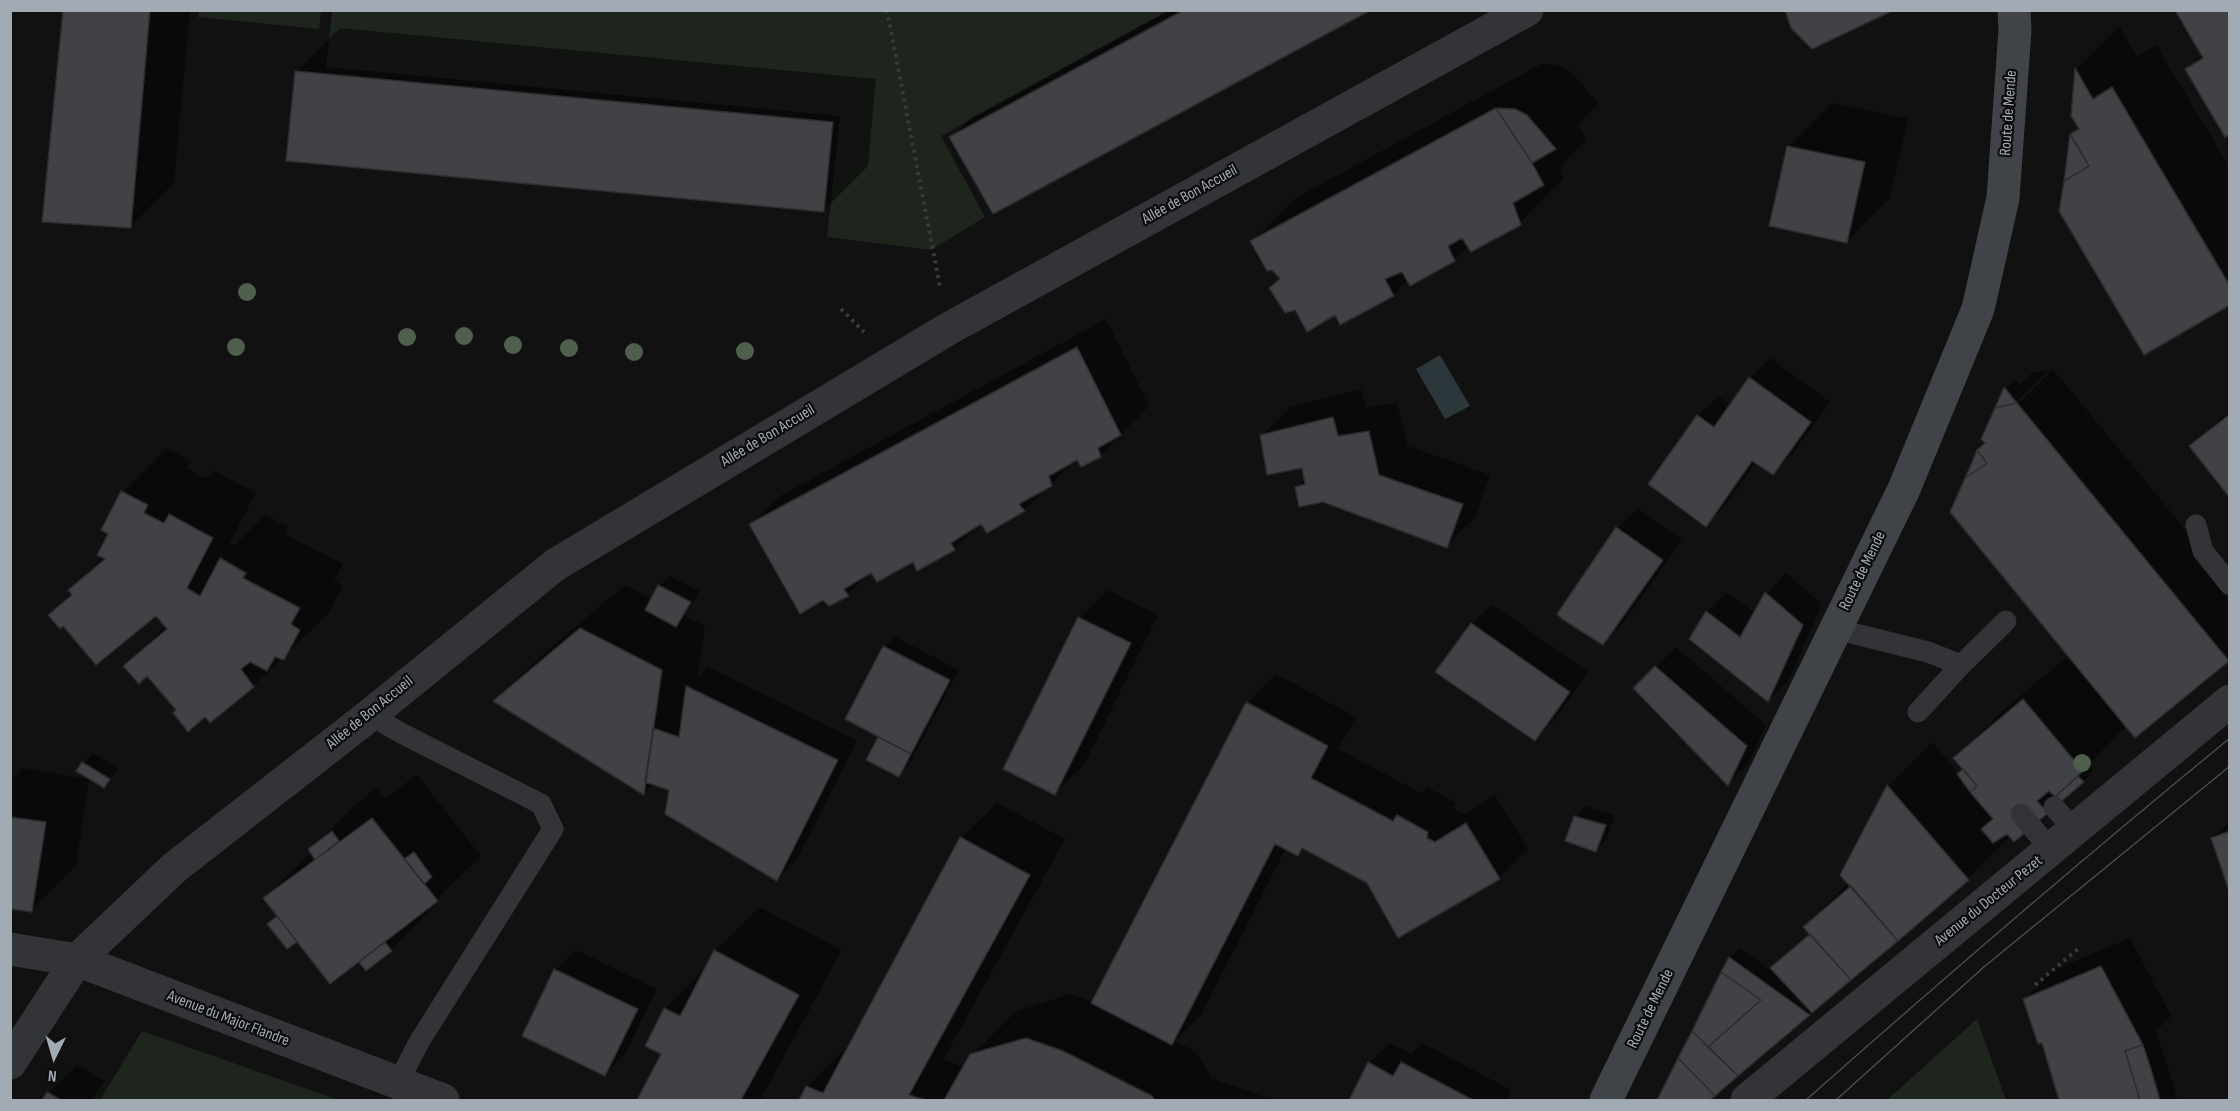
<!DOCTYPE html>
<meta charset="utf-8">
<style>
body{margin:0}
#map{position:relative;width:2240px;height:1111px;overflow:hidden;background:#111112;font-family:"Sofia Sans Condensed",sans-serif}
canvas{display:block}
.frame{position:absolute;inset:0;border:12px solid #a2abb3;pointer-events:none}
.north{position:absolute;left:24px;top:1027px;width:60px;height:60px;-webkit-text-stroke:4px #0c0c0d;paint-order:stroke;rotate:185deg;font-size:16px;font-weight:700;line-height:24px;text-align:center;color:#a2abb3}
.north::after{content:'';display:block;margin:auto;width:21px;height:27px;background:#a2abb3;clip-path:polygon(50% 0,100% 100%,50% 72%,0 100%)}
</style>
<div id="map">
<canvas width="2240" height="1111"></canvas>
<div class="frame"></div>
<div class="north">N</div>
</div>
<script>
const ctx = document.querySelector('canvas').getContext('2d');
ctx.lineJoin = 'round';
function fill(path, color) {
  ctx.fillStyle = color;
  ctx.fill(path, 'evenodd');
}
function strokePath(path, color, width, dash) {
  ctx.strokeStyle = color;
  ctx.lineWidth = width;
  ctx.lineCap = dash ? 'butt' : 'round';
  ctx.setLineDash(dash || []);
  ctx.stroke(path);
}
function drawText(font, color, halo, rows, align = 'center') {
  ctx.font = font + ' "Sofia Sans Condensed",sans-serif';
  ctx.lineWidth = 4.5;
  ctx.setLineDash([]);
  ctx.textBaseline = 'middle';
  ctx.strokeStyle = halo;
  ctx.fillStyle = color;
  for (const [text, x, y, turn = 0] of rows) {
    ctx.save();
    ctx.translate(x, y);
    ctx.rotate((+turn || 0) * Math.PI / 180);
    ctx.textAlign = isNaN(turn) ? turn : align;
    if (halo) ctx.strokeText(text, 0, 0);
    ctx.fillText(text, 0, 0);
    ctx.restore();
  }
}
fill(new Path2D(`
 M199 10H321V11L319 29 198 17Z
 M332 11V10L1169 11 941 136 985 217 931 250 827 237 840 116 326 67Z
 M1977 1019 2006 1100H1887Z
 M142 1031 339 1100H100Z`), '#1e251d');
fill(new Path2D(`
 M1440 355 1470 406 1445 419 1416 369Z`), '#2b373a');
fill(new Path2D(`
 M64 10H190L174 183 130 227Z
 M1169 10H1368L951 138 971 118Z
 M2230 10V133L2187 69 2202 54Z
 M2119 26 2137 56 2156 45 2230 168V303L2071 135 2079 127 2073 116 2076 69Z
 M340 28 876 79 868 166 824 210 296 72Z
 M1541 64 1560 65 1571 72 1599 104 1578 125 1587 140 1560 167 1564 179 1520 223 1469 245 1454 260 1408 280 1393 295 1335 313 1281 278 1252 242 1296 198Z
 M1832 103 1908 119 1890 198 1846 242 1788 147Z
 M1106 319 1149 406 1100 456 1077 459 1024 510 982 522 954 549 872 571 848 594 829 604 751 524 780 496Z
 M1770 358 1830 402 1793 453 1773 473 1756 462 1726 505 1706 525 1698 416 1718 396 1731 405 1750 378Z
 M2053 369 2230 584V659L2136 736 2127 725 2088 765 2093 771 2083 781 2014 840 2011 836 1968 879 1707 1100H1658L1730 958 1740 948 1770 970 1811 933 1805 927 1849 882 1842 874 1888 786 1932 742 1959 774 1964 769 1955 758 1999 714 2069 655 1979 450 2006 388 2015 379 2020 385 2032 373 2049 370 2011 407 2013 409Z
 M1361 389 1366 408 1397 403 1408 446 1490 475 1475 518 1446 546 1297 488 1305 479 1303 466 1262 436 1290 407Z
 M2230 410V495L2191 446Z
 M167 448 191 461 187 468 206 479 214 471 256 493 229 544 234 546 265 515 289 528 285 534 343 564 334 580 343 586 328 614 253 686 205 715 147 674 126 666 166 625 156 614 63 624 50 615 72 593 70 590 103 557 110 534 103 530 123 492Z
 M1638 508 1682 540 1623 623 1603 643 1617 528Z
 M1786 573 1822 604 1788 681 1768 700 1707 612 1727 592 1755 613 1767 593Z
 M670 576 699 591 685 616 705 626 698 677 708 667 857 740 797 859 777 879 671 789 653 784 643 794 495 701 539 658 625 585 652 599 660 586Z
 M1108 590 1158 615 1084 765 1055 793 1079 618Z
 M1492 604 1588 672 1555 719 1535 739 1472 624Z
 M895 637 959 670 909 765 898 775 868 759 880 736 884 647Z
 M1676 647 1766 725 1748 764 1728 783 1635 688Z
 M1276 674 1356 717 1338 749 1421 793 1427 787 1456 803 1454 810 1465 814 1495 795 1528 849 1500 877 1398 936 1368 882 1304 848 1298 854 1286 848 1201 1015 1175 1041 1196 1052 1211 1078 1274 1100H800L807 1087 842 1052 846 1053 961 838 997 803 1065 839 943 1060 965 1067 972 1055 1016 1011 1071 994 1093 1002 1247 703Z
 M93 753 119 769 104 786 83 763Z
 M23 768 89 779 76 866 32 910 10 907V781Z
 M417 775 481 856 433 903 434 906 391 950 366 969 359 960 297 940 287 947 269 924 278 916 265 898 312 852 310 850 354 806 376 788 384 799Z
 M1585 806 1615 815 1606 840 1596 850 1575 817Z
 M2230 821V889L2212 838Z
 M759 907 842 950 760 1100H639L663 1054 647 1045 665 1009 707 966 715 951Z
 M2130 938 2171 1016 2156 1031 2178 1100H2061L2043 1041 2025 999 2054 970Z
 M576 950 657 989 625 1054 605 1074 555 970Z
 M1390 1043 1411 1054 1422 1043 1511 1090 1505 1100H1351L1369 1063Z
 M77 1065 104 1081 92 1100H44L48 1093Z`), '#0007');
const building = new Path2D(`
 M63 10H150L131 228 42 222Z
 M1184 10H1371L993 214 949 137Z
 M1785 10H1894L1812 49 1791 28Z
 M2175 10H2230V134L2225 137 2185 69 2203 58Z
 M2075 68 2093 99 2112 87 2230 286V305L2144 355 2059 211 2064 181 2089 166 2070 134 2079 129 2071 116Z
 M295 71 833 122 824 212 286 161Z
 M1496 108 1515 109 1527 115 1556 149 1532 163Z
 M1496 108 1532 163 1544 185 1513 203 1521 225 1471 252 1462 238 1448 246 1455 261 1410 286 1402 272 1385 279 1394 296 1340 325 1335 315 1307 332 1295 310 1285 313 1269 288 1280 279 1272 270 1267 271 1250 241Z
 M2070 134 2089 166 2064 181 2067 158Z
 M1787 146 1865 162 1847 243 1769 226Z
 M1077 347 1121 435 1098 448 1101 457 1081 467 1077 460 1049 476 1052 486 1019 504 1025 511 987 533 981 524 951 543 955 550 917 571 913 562 877 582 871 573 844 589 849 596 829 606 823 600 800 614 749 524Z
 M1749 377 1811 422 1773 475 1752 461 1706 527 1648 484 1697 415 1714 427Z
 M2004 387 2017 403 1995 408Z
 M2017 403 2229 661 2135 738 1950 512 1965 478 1987 463 1977 450 1985 443 1981 439 1995 408Z
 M2230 414V498L2189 446Z
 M1333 417 1338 436 1369 431 1379 475 1463 504 1447 548 1323 502 1299 507 1295 487 1305 484 1302 468 1267 475 1260 435Z
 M1977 450 1987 463 1965 478 1970 467Z
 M121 491 148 505 144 513 164 523 169 514 213 538 187 588 200 596 220 558 246 573 243 578 300 608 291 624 300 630 284 660 275 657 267 671 250 662 241 669 254 687 210 723 205 717 188 732 173 713 176 710 147 676 139 684 123 666 167 629 156 616 96 665 63 626 60 629 48 615 72 595 68 590 105 559 97 555 108 534 101 530Z
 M1616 527 1663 560 1603 645 1562 619 1557 614Z
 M658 585 691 602 676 627 645 610Z
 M1765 592 1803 625 1768 702 1689 639 1706 611 1740 637Z
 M1078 617 1131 643 1055 795 1003 769Z
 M1471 623 1570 692 1535 741 1435 672Z
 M580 628 662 670 644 795 493 701Z
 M883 646 950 680 911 754 845 719Z
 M1655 666 1747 746 1728 786 1633 688Z
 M686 686 838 760 777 881 665 814 669 790 645 782 653 728 679 737Z
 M2023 699 2083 771 2055 797 2049 791 2037 801 2048 813 2014 842 2007 834 1993 843 1981 829 1993 819 1970 792 1977 786 1953 758Z
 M1246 702 1328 746 1311 778 1393 821 1397 815 1428 832 1427 838 1435 842 1466 823 1500 879 1398 938 1367 883 1302 848 1298 856 1275 844 1172 1045 1091 1003Z
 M878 737 911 754 899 777 866 760Z
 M82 762 110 779 104 788 76 771Z
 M1963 769 1977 786 1970 792 1957 774Z
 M2078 776 2084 782 2048 813 2037 801 2049 791 2055 797Z
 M1887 785 1969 880 1898 941 1840 875Z
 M2049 791 2061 801 2048 813 2037 801Z
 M1574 816 1606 825 1596 852 1565 841Z
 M10 817 46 822 32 912 10 909Z
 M372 818 438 901 330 984 263 898Z
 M332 831 339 841 315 860 308 849Z
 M2230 831V894L2211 838Z
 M960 837 1030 875 909 1095 926 1100H799L806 1086 823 1093Z
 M414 852 432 877 424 884 404 859Z
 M1851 886 1898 941 1851 980 1803 927Z
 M277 916 297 942 287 949 267 924Z
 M1810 934 1851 980 1812 1013 1770 968Z
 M385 942 392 951 366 971 359 962Z
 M714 950 799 995 741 1100H637L661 1054 645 1046 664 1008 680 1016Z
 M1729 957 1810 1015 1738 1076 1708 1047 1761 1000 1721 972Z
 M2101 966 2143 1045 2125 1051 2140 1100H2059L2042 1043 2038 1044 2023 999Z
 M554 969 638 1009 605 1076 522 1036Z
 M1721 972 1761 1000 1708 1047 1692 1031Z
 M1692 1031 1738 1076 1715 1096 1678 1058Z
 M1026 1038 1063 1051 1152 1096 1155 1100H944L970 1054Z
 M2143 1045 2151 1069 2160 1100H2140L2125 1051Z
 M1678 1058 1715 1096 1710 1100H1657Z
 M1368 1062 1393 1076 1401 1062 1473 1100H1349Z
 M47 1092 61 1100H42Z`);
fill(building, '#404245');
strokePath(building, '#2b2c2e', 1.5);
strokePath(new Path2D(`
 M887 10 940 287
 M841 309 864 332
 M2035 985 2079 948`), '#383b3e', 4, [3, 4.5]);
strokePath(new Path2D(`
 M2196 525 2203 551 2230 585
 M1835 629 1928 652 1961 665
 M1918 712 1961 665 2006 621
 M370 715 401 733 541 804 553 829 419 1042 398 1083
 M2054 807 2075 831
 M2021 814 2051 850`), '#323437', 21);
strokePath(new Path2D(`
 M10 949 77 960 443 1100
 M10 1063 77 960 174 868 370 715 555 565 948 329 1527 10
 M1747 1100 2230 701`), '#323437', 33);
strokePath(new Path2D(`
 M1606 1100 1904 489 1978 309 2003 198 2015 30 2014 10`), '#404347', 33);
strokePath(new Path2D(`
 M1806 1100C1945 977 2086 856 2230 738
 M1836 1100 1985 966 2230 766`), '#494c50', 1.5);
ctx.fillStyle = '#4e5f4b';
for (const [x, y] of [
 [247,292],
 [464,336],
 [407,337],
 [513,345],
 [236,347],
 [569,348],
 [745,351],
 [634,352],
 [2082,763]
]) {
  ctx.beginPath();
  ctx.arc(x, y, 9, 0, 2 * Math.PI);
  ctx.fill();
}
drawText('16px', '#a2abb3', '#0c0c0d', [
 ["Route de Mende",2009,113,-86],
 ["Allée de Bon Accueil",1190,195,-29],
 ["Allée de Bon Accueil",768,436,-31],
 ["Route de Mende",1863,571,-64],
 ["Allée de Bon Accueil",370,713,-39],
 ["Avenue du Docteur Pezet",1989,901,-39],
 ["Route de Mende",1651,1009,-64],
 ["Avenue du Major Flandre",228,1019,21]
]);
</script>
